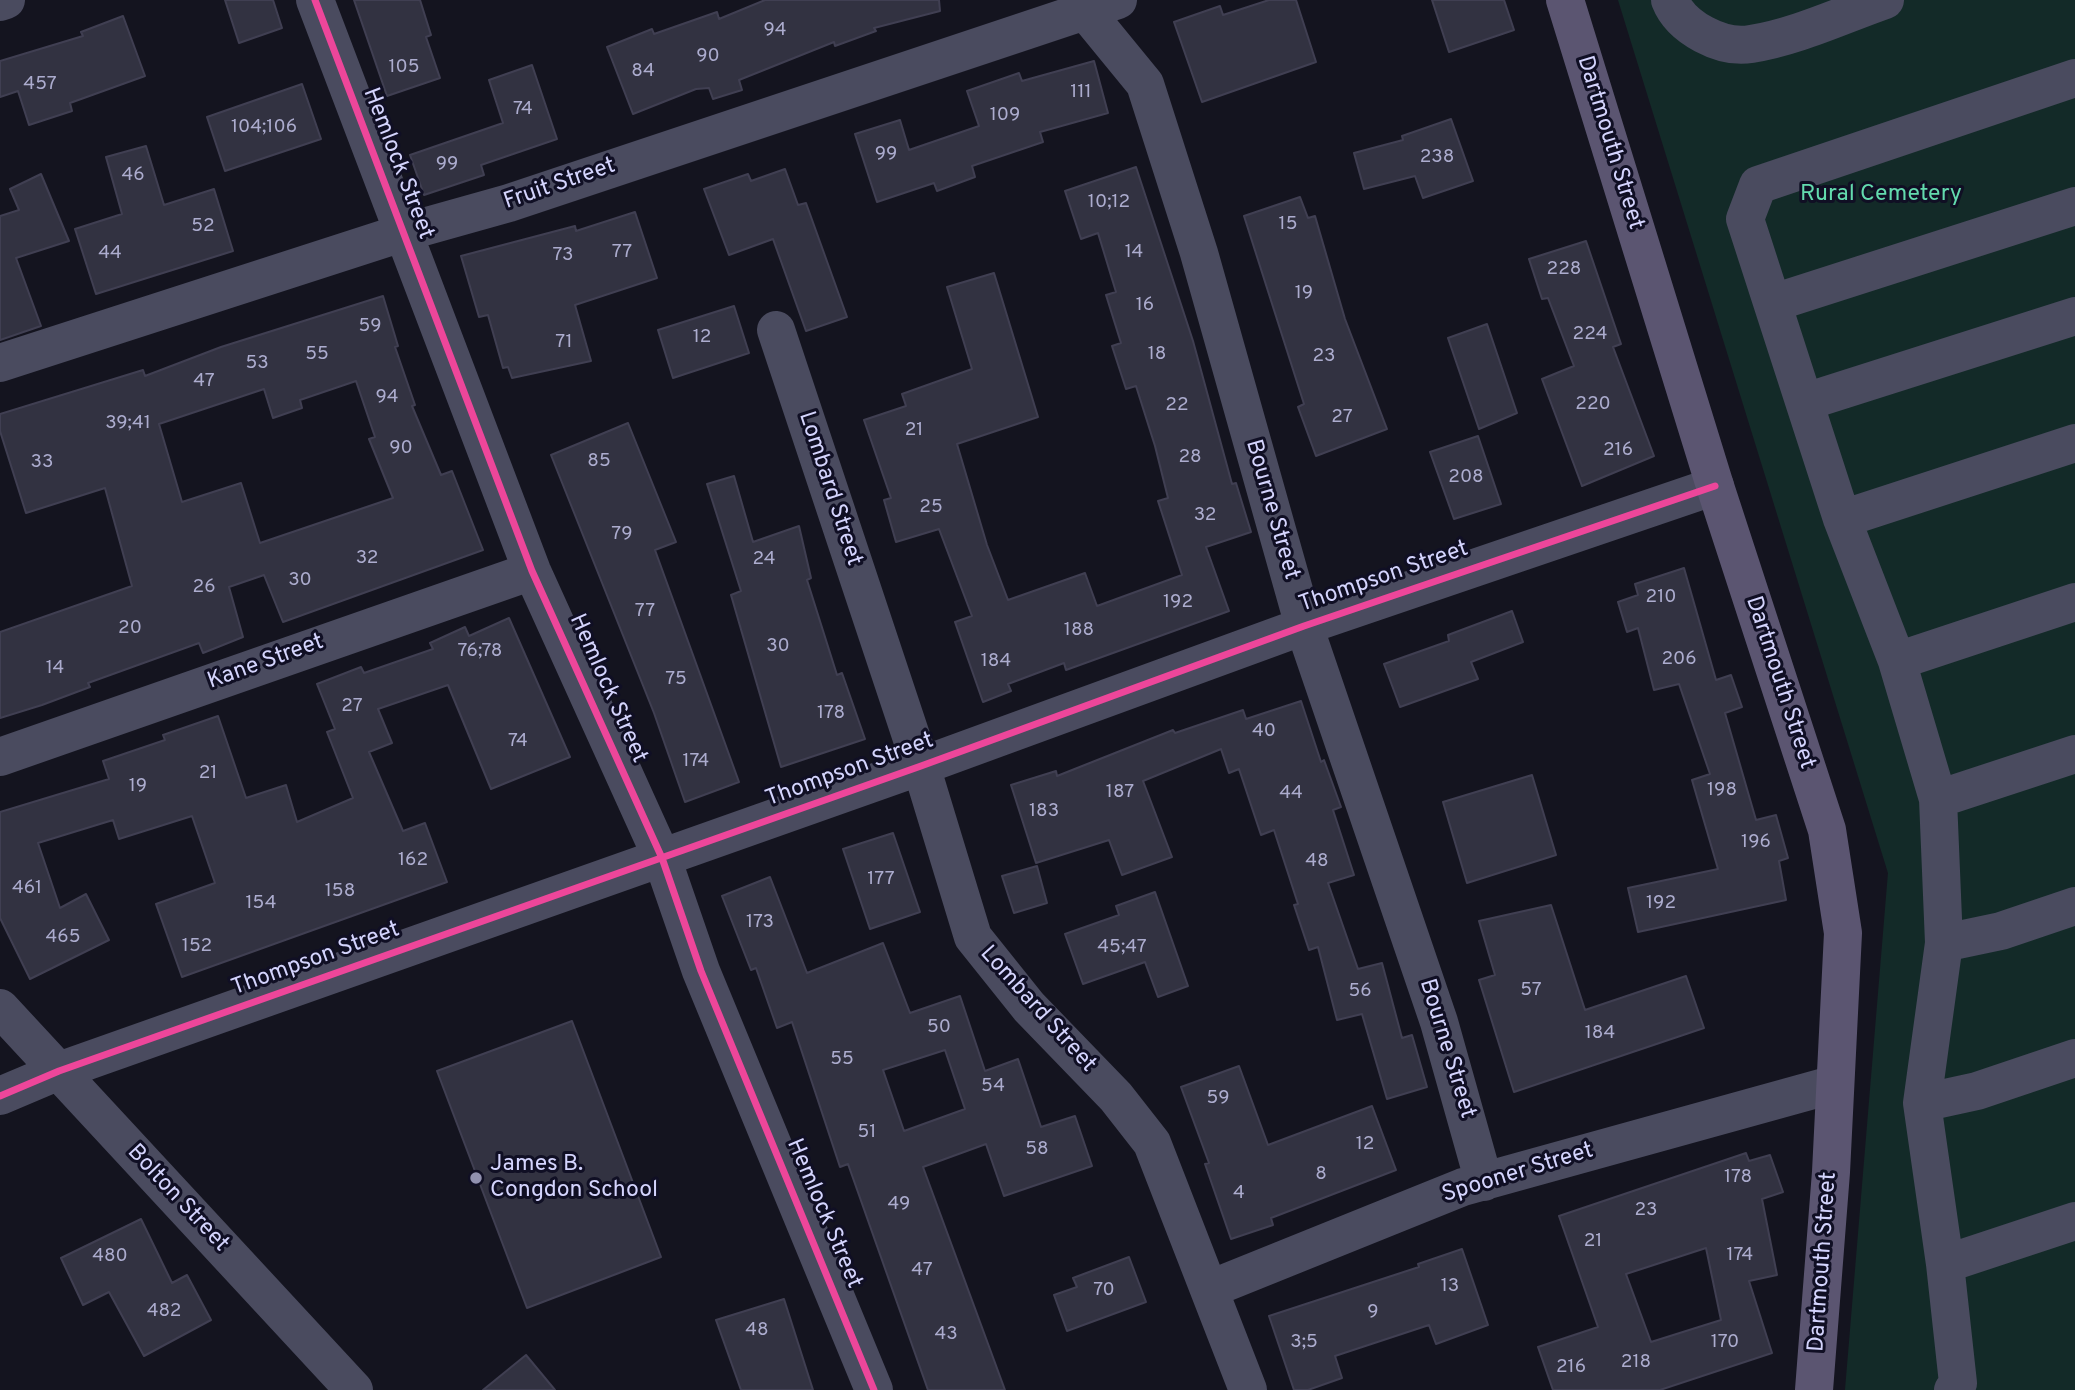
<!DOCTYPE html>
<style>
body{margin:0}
canvas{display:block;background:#14141f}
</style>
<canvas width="2075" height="1390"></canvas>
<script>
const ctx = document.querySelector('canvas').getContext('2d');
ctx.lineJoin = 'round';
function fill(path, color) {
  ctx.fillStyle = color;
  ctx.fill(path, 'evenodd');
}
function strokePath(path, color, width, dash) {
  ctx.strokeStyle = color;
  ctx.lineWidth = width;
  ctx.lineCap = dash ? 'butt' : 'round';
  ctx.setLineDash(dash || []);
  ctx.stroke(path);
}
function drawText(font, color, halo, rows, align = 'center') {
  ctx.font = font + ' Overpass,sans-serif';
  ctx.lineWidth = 6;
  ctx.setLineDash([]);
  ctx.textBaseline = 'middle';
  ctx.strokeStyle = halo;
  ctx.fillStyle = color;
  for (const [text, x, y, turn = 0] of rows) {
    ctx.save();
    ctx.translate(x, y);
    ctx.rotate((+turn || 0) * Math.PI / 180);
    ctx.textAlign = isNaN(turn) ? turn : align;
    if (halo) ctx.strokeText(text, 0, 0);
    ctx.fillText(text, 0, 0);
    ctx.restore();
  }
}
fill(new Path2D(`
 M1618 0H2075V1390H1845L1888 873Z`), '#132a28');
const building = new Path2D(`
 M225 0H273L282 28 239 43Z
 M354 0H420L431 35 426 37 440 78 387 96Z
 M765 0H939L940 11 874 28 876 31 835 46 834 42 739 80 742 90 713 99 709 88 696 89 633 114 607 47 652 29 654 34 717 12 719 19Z
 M1269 0H1296L1316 62 1202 102 1174 22 1220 6 1223 15Z
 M1432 0H1504L1514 30 1449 52Z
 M123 16 145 76 70 103 72 111 29 125 18 91 0 97V61L83 36 81 32Z
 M1094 61 1108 113 1040 132 1043 142 972 166 975 177 937 191 934 183 877 202 855 134 900 120 909 150 979 126 967 91 1019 73 1022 81Z
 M532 65 557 139 481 165 484 175 424 195 410 155 503 123 489 80Z
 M302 84 321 139 225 171 207 117Z
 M1451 119 1473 181 1423 198 1415 176 1364 189 1354 153 1403 140 1402 136Z
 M146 146 164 205 214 189 233 251 96 294 75 229 122 214 106 157Z
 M1136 167 1193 341 1232 484 1236 483 1251 532 1206 547 1229 611 1066 670 1064 663 1008 684 1011 691 983 702 955 622 972 616 939 529 896 542 884 500 891 498 864 420 906 406 902 394 972 369 947 287 994 273 1038 417 957 444 987 545 1008 600 1085 573 1097 606 1182 575 1158 501 1168 498 1155 446 1136 386 1126 389 1112 346 1121 343 1106 295 1116 292 1098 233 1081 239 1065 191Z
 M785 169 798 205 806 203 847 317 806 331 773 239 729 255 704 189 748 174 751 181Z
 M41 174 69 241 16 258 41 326 0 340V216L19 210 10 189Z
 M1300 197 1308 218 1315 216 1345 319 1387 429 1316 456 1298 407 1304 404 1244 216Z
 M635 212 657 278 575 305 591 361 512 378 508 367 503 368 488 315 479 317 461 256 575 226 576 231Z
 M1586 241 1621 344 1613 347 1654 456 1582 486 1542 379 1574 366 1548 298 1542 299 1529 259Z
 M383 296 398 346 395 347 415 405 412 406 441 475 452 471 483 550 283 622 264 575 229 587 243 637 203 653 199 643 88 683 90 687 42 705 0 718V632L132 586 105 488 26 513 0 431V414L143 370 145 376 221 347ZM356 381 375 437 369 439 393 498 260 543 241 483 182 502 159 424 264 389 273 418 302 408 300 400Z
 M734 306 749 353 673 378 658 330Z
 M1487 324 1517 413 1479 429 1448 338Z
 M628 423 676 542 655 550 739 782 685 802 654 713 551 455Z
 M1478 436 1501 504 1454 519 1430 452Z
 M734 476 753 542 799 526 811 578 807 580 837 675 842 673 865 739 781 767 731 595 741 591 707 484Z
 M1684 568 1716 680 1731 675 1742 707 1725 713 1756 820 1776 815 1788 858 1779 861 1786 900 1638 932 1628 888 1718 869 1692 780 1710 774 1679 684 1654 690 1638 628 1627 632 1618 602 1638 595 1635 584Z
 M1512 611 1523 642 1471 662 1478 679 1400 707 1384 664 1449 641 1448 635Z
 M509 618 570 757 491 789 448 685 378 709 392 743 369 752 403 831 425 823 447 882 182 977 156 904 215 883 192 816 119 839 113 820 38 843 60 908 86 894 109 940 30 979 0 918V812L109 779 103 761 165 740 163 735 218 716 246 798 286 785 297 822 353 798 327 732 335 729 317 684 361 667 364 673 433 649 430 643 465 627 469 636Z
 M1301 701 1321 762 1324 760 1341 807 1333 810 1354 875 1328 883 1358 969 1382 963 1402 1038 1412 1035 1427 1087 1387 1099 1362 1014 1337 1020 1318 947 1309 950 1294 905 1298 904 1274 830 1261 835 1239 769 1229 773 1221 749 1143 781 1172 857 1122 875 1109 840 1036 863 1011 785 1056 771 1057 776 1173 730 1175 733 1243 710 1246 719Z
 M1532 775 1556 855 1467 883 1443 802Z
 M893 833 920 912 870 929 843 849Z
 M1037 866 1047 903 1014 913 1002 876Z
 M770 877 807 973 883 943 910 1013 960 996 985 1071 1018 1059 1041 1127 1075 1116 1092 1166 1004 1196 986 1144 923 1167 1005 1390H928L848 1164 840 1167 792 1022 777 1028 756 968 751 970 722 896ZM945 1050 965 1109 904 1131 883 1070Z
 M1155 892 1188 986 1158 997 1145 962 1083 984 1065 934 1119 915 1116 906Z
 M1551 905 1585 1010 1686 976 1704 1028 1514 1092 1479 980 1495 975 1479 921Z
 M572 1021 661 1257 527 1308 437 1071Z
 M1239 1066 1268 1145 1372 1106 1396 1170 1271 1218 1273 1225 1231 1239 1205 1164 1209 1163 1181 1087Z
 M1746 1153 1749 1161 1770 1155 1783 1192 1762 1199 1777 1275 1749 1281 1772 1353 1660 1390H1553L1538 1347 1598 1327 1559 1216ZM1706 1248 1721 1320 1651 1342 1626 1274Z
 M141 1219 172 1283 187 1275 211 1320 144 1356 109 1292 83 1305 61 1258Z
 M1462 1249 1488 1325 1436 1344 1429 1325 1335 1356 1342 1378 1308 1390H1294L1269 1316 1419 1267 1418 1264Z
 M1129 1257 1146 1302 1067 1331 1054 1295 1077 1287 1073 1278Z
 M784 1299 813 1390H741L716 1320Z
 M526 1355 555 1390H483Z`);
fill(building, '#323241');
strokePath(building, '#403f52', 2);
strokePath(new Path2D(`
 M315 0 532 571 662 858 701 971 874 1390
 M1080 0 1086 12 1145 84 1199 253 1304 626 1439 1022 1484 1182
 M1670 0C1681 28 1722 49 1751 44 1796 37 1842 15 1885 0
 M0 2 6 0
 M1773 303 2075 206
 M776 330 921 766 973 937 1029 1007 1116 1097 1152 1143 1248 1390
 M0 363 402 233 509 203 1118 0
 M1805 402 2075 316
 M1842 519 2075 443
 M1897 661 2075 602
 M0 757 532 571
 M1938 799 2075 754
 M1944 943 2001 931 2075 906
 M0 1008 354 1390
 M0 1096 59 1071 921 766 1304 626 1715 486
 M1922 1103 1977 1091 2075 1058
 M1945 1264 2075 1221
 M1210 1289 1463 1187 1835 1084
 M1953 1390 1958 1383 1945 1264 1922 1103 1944 943 1938 799 1897 661 1842 519 1745 219 1758 185 2075 78`), '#4a4b5f', 38);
strokePath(new Path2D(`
 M1565 0 1715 486 1827 830 1843 933 1831 1172 1814 1390`), '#5b5571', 38);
strokePath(new Path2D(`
 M315 0 532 571 662 858 701 971 874 1390
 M0 1096 59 1071 921 766 1304 626 1715 486`), '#ed469a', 7);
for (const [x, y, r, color] of [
 [476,1178,7,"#9191af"]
]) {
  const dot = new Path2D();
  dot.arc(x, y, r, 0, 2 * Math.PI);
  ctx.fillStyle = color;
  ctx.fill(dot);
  strokePath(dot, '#100f24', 2.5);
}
drawText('19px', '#acacce', null, [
 ["94",775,31],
 ["90",708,57],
 ["105",404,68],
 ["84",643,72],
 ["457",40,85],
 ["111",1081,93],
 ["74",523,110],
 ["109",1005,116],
 ["104;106",264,128],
 ["99",886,155],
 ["238",1437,158],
 ["99",447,165],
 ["46",133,176],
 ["10;12",1109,203],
 ["15",1288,225],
 ["52",203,227],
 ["77",622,253],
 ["14",1134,253],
 ["44",110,254],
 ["73",563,256],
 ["228",1564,270],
 ["19",1304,294],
 ["16",1145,306],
 ["59",370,327],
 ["224",1590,335],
 ["12",702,338],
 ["71",564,343],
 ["55",317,355],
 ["18",1157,355],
 ["23",1324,357],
 ["53",257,364],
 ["47",204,382],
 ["94",387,398],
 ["220",1593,405],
 ["22",1177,406],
 ["27",1342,418],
 ["39;41",128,424],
 ["21",914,431],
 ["90",401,449],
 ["216",1618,451],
 ["28",1190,458],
 ["85",599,462],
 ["33",42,463],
 ["208",1466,478],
 ["25",931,508],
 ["32",1205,516],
 ["79",622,535],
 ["32",367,559],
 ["24",764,560],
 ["30",300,581],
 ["26",204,588],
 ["210",1661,598],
 ["192",1178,603],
 ["77",645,612],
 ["20",130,629],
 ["188",1079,631],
 ["30",778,647],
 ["76;78",480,652],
 ["206",1679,660],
 ["184",996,662],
 ["14",55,669],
 ["75",676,680],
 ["27",352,707],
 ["178",831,714],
 ["40",1264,732],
 ["74",518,742],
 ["174",696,762],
 ["21",208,774],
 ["19",138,787],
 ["198",1722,791],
 ["187",1120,793],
 ["44",1291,794],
 ["183",1044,812],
 ["196",1756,843],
 ["162",413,861],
 ["48",1317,862],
 ["177",881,880],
 ["461",27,889],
 ["158",340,892],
 ["154",261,904],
 ["192",1661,904],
 ["173",760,923],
 ["465",63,938],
 ["152",197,947],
 ["45;47",1122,948],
 ["57",1531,991],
 ["56",1360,992],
 ["50",939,1028],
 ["184",1600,1034],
 ["55",842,1060],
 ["54",993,1087],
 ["59",1218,1099],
 ["51",867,1133],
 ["12",1365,1145],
 ["58",1037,1150],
 ["8",1321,1175],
 ["178",1738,1178],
 ["4",1239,1194],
 ["49",899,1205],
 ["23",1646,1211],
 ["21",1593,1242],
 ["174",1740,1256],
 ["480",110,1257],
 ["47",922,1271],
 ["13",1450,1287],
 ["70",1104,1291],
 ["482",164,1312],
 ["9",1373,1313],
 ["48",757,1331],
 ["43",946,1335],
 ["3;5",1304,1343],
 ["170",1725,1343],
 ["218",1636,1363],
 ["216",1571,1368]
]);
drawText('23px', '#d4d4fd', '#100f24', [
 ["Dartmouth Street",1609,143,73],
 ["Hemlock Street",397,164,69],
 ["Fruit Street",560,185,-19],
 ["Lombard Street",829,489,72],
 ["Bourne Street",1271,510,74],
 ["Thompson Street",1384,578,-19],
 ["Kane Street",266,663,-20],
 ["Dartmouth Street",1779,683,72],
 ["Hemlock Street",607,689,66],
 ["Thompson Street",850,771,-20],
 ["Thompson Street",316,960,-20],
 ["Lombard Street",1037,1010,48],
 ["Bourne Street",1446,1049,73],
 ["Spooner Street",1518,1174,-17],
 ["Bolton Street",177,1199,47],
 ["Hemlock Street",823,1214,67],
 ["Dartmouth Street",1824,1262,-86]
]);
drawText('23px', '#63daae', '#100f24', [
 ["Rural Cemetery",1881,195]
]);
drawText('23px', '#d4d4fd', '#100f24', [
 ["James B.",490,1165],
 ["Congdon School",490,1191]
], 'left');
</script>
